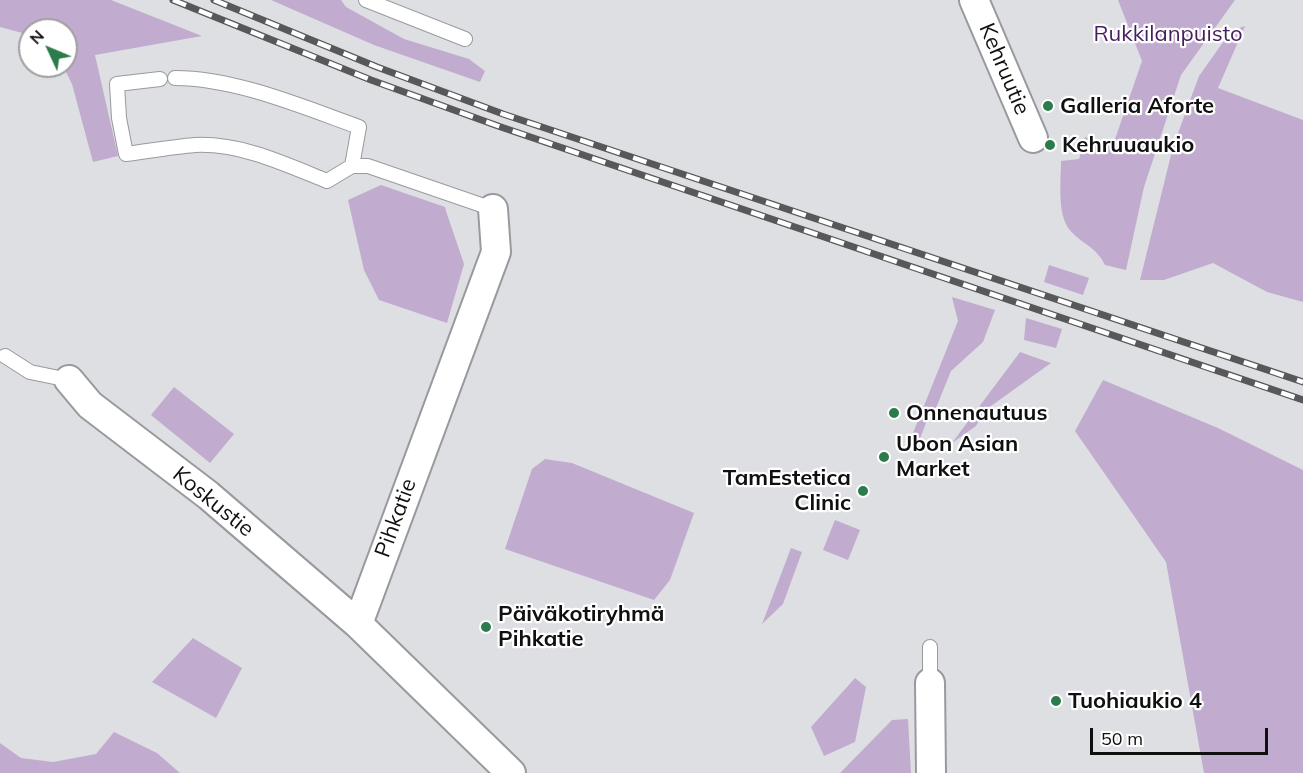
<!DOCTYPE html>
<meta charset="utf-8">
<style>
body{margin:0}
#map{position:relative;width:1303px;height:773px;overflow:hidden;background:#dddfe3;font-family:Mulish,sans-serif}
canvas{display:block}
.north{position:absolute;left:18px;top:18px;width:60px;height:60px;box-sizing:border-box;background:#fff;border:2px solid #9f9fa0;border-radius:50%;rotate:314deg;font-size:16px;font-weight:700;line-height:24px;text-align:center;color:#101011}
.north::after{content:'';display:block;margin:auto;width:21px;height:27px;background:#2b7b4c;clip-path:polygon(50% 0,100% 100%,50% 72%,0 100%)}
.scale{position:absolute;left:1090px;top:728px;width:178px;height:27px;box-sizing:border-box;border:3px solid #101011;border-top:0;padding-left:8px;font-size:18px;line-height:21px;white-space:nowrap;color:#101011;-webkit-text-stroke:4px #fff;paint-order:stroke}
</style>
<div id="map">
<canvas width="1303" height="773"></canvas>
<div class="north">N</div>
<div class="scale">50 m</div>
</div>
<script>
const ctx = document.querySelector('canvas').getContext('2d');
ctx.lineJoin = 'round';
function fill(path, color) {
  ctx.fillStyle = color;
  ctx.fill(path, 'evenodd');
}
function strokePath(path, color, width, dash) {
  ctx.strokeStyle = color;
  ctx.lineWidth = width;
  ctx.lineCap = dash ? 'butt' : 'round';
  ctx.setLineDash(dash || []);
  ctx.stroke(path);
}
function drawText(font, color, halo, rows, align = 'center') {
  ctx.font = font + ' Mulish,sans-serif';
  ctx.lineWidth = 4.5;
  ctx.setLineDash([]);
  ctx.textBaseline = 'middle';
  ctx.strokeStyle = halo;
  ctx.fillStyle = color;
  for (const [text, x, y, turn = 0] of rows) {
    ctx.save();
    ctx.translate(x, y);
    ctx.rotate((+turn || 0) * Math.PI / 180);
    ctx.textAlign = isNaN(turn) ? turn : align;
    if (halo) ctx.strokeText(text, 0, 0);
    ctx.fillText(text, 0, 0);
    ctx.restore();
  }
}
fill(new Path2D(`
 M0 0H111L202 36 95 55 118 156 93 162 72 84 63 66H66V30H30V35L0 27Z
 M271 0H341L346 7 404 39 469 59 485 71 480 82 374 45Z
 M1118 0H1235L1181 75 1144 187 1126 270 1105 265C1096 246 1081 244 1069 229 1057 213 1061 181 1061 161L1079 159 1085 137 1113 145 1142 61Z
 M1245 26 1218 88 1303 120V302L1267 292 1213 263 1164 280H1140L1173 147 1199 76 1231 31Z
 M381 185 445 207 446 211 464 264 447 323 379 300 364 270 348 200Z
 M1049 265 1089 278 1083 295 1044 282Z
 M952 297 995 310 983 342 951 371 936 408H932L917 446 909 443 958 321Z
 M1026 318 1062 329 1056 348 1024 340Z
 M1020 352 1051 363 984 411 976 426 952 443Z
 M1103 380 1218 428 1303 470V773H1204L1166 562 1075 431Z
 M174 387 234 434 210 463 151 415Z
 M545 459 572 463 694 513 670 580 654 600 505 549 532 469Z
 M835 520 860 530 848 560 823 550Z
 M791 548 802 552 783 604 762 624Z
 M193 638 242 668 216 718 152 682Z
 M855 678 866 687 855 742 824 756 811 727Z
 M908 719 911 773H840L892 720Z
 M114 732 157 753 180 773H0V743L21 758 53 762 96 754Z`), '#c1accf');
const service = new Path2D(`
 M366 0 465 39
 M175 78C235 78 303 107 359 127L352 166
 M160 79 117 84 119 118 126 154C149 151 172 147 195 145 241 143 285 164 327 181L352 166H368L493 209
 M5 356 30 372 69 380
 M930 683V647`);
const minor = new Path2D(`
 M974 0 1033 138
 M493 209 496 252 358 624 511 773
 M69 380 90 405 208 495 358 624
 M930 683 931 773`);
strokePath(service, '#989a9e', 16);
strokePath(minor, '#989a9e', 32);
strokePath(service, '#fff', 14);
strokePath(minor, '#fff', 28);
const rail = new Path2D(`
 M173 0 371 80 498 126 1303 400
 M214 0 377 67 503 114 1303 382`);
strokePath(rail, '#58585a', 7);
strokePath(rail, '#fff', 4.5, [14]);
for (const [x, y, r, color] of [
 [1048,106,6,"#2b7b4c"],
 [1050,145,6,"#2b7b4c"],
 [894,413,6,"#2b7b4c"],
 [884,457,6,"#2b7b4c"],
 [863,491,6,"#2b7b4c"],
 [486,627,6,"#2b7b4c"],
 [1056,701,6,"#2b7b4c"]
]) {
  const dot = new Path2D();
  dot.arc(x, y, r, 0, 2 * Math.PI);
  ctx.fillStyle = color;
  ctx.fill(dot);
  strokePath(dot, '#fff', 2);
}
drawText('22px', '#471e5d', '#fff', [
 ["Rukkilanpuisto",1168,34]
]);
drawText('22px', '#101011', '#fff', [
 ["Kehruutie",1004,69,67],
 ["Koskustie",213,502,39],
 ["Pihkatie",396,518,-70]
]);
drawText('bold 22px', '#101011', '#fff', [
 ["Galleria Aforte",1060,106],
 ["Kehruuaukio",1062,145],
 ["Onnenautuus",906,413],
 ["Ubon Asian",896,444],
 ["Market",896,469],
 ["TamEstetica",851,478,"right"],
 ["Clinic",851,503,"right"],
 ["Päiväkotiryhmä",498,614],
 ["Pihkatie",498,639],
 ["Tuohiaukio 4",1068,701]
], 'left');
</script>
